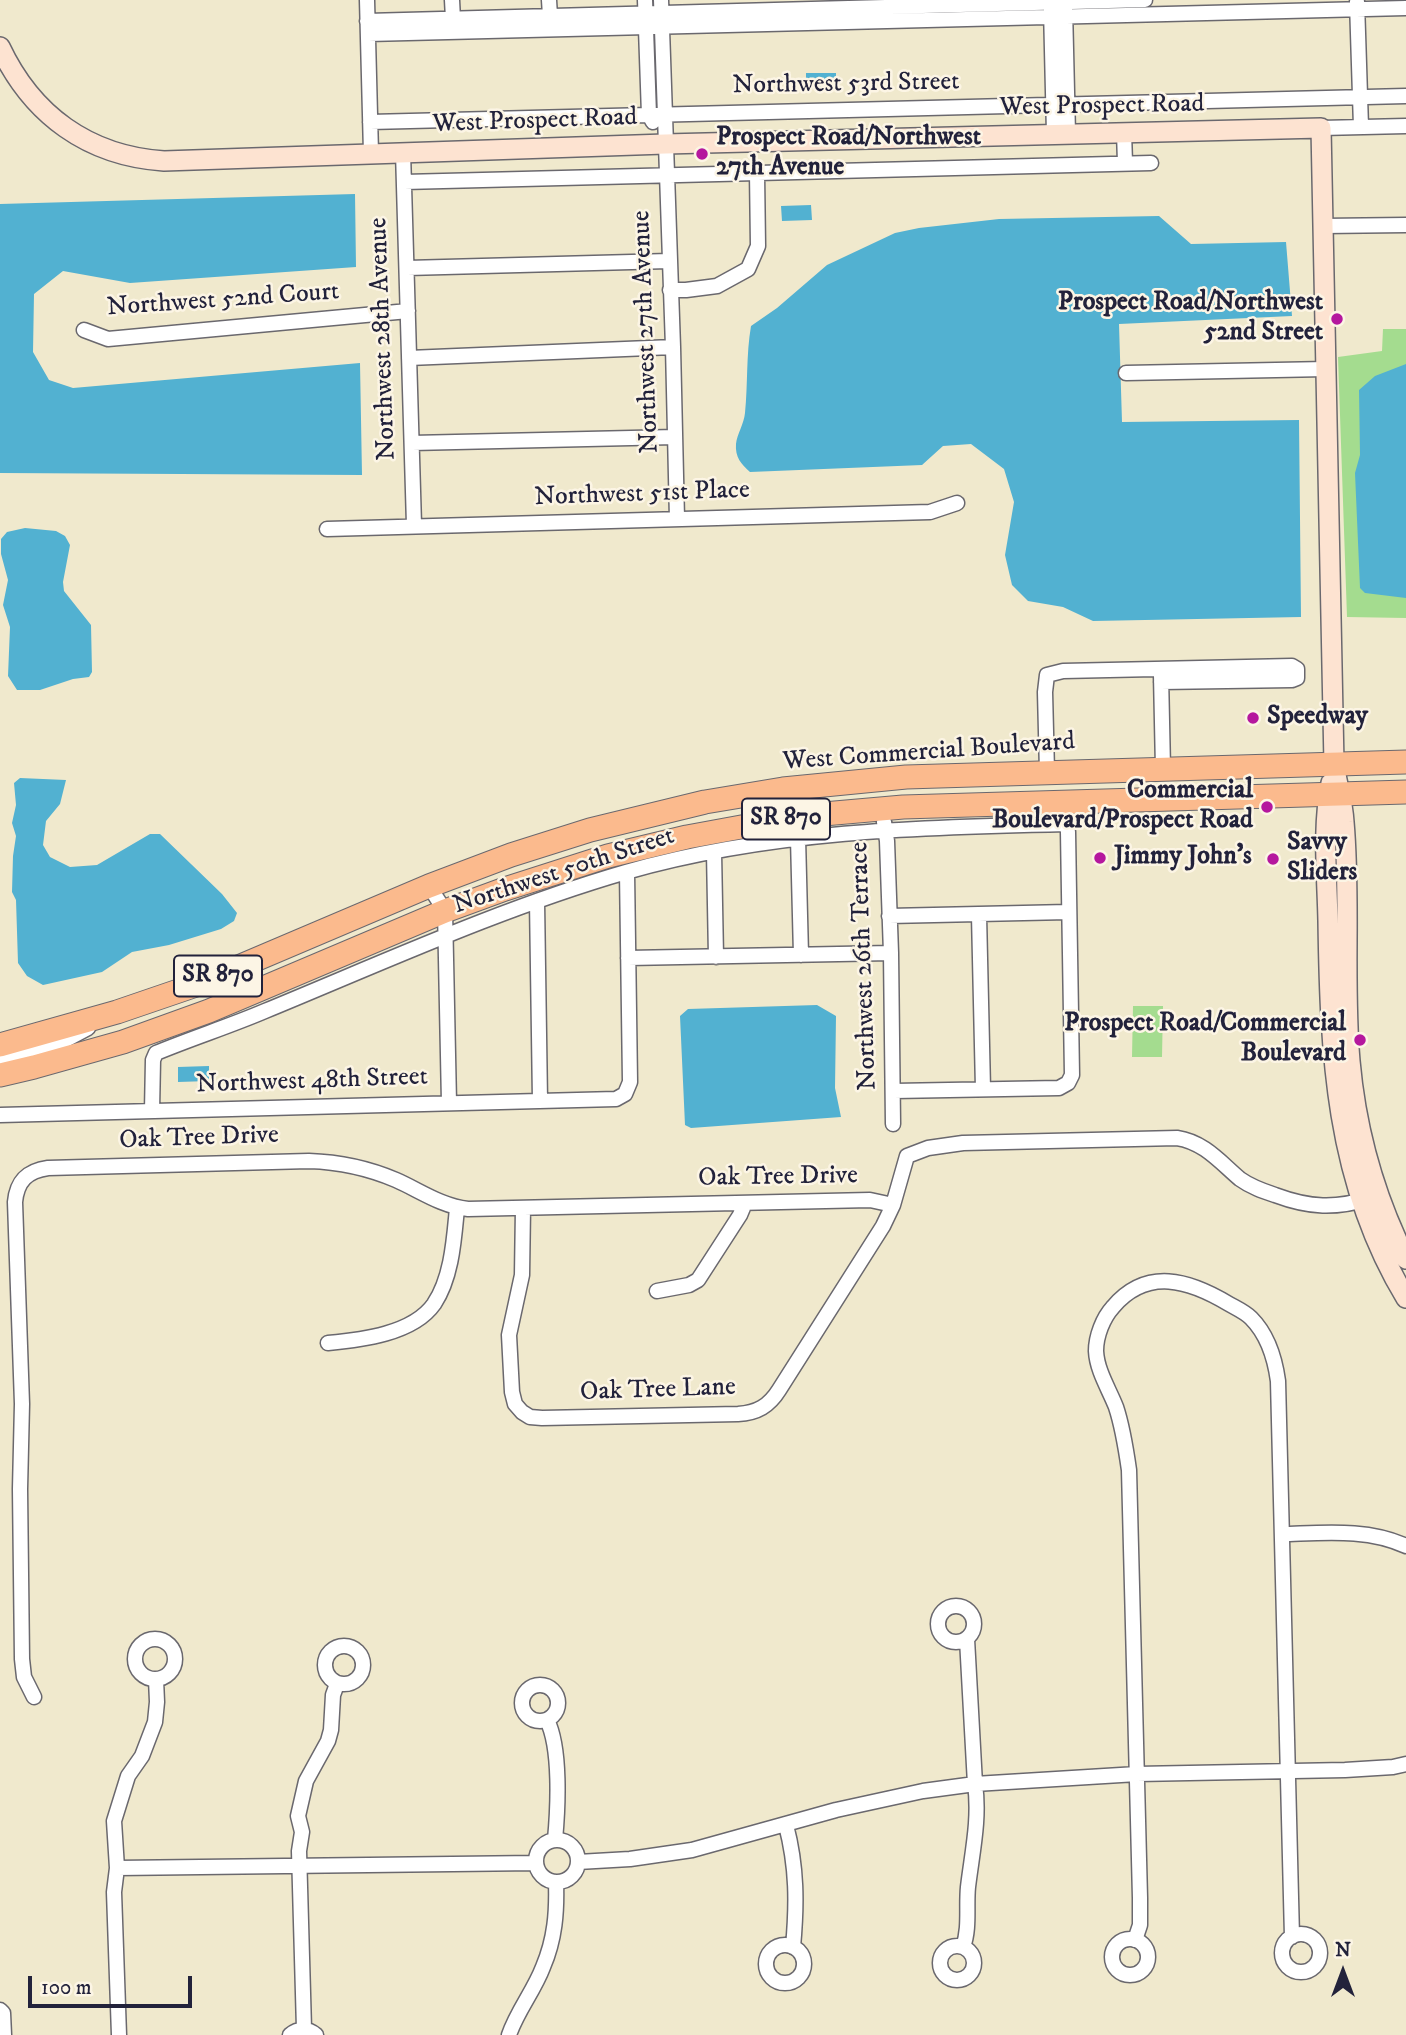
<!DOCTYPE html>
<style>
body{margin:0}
#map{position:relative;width:1406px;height:2035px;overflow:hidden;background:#f0e9cd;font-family:"IM FELL DW Pica",serif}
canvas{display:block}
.north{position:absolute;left:1308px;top:1937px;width:70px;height:70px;-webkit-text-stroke:5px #fcf5e5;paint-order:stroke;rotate:0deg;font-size:19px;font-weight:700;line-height:28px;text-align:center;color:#22223b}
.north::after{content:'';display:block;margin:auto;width:24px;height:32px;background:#22223b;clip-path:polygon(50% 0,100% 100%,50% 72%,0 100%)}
.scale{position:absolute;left:28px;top:1976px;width:164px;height:32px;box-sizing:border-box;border:4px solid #22223b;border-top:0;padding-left:9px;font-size:21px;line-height:24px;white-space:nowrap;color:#22223b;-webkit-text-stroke:5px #fcf5e5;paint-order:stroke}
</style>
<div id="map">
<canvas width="1406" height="2035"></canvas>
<div class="north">N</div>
<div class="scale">100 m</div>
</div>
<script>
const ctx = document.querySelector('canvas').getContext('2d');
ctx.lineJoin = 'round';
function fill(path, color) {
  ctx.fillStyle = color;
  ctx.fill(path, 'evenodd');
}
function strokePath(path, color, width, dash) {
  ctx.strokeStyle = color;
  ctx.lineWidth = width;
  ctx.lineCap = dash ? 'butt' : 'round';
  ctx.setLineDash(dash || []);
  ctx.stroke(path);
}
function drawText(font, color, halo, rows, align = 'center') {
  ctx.font = font + ' "IM FELL DW Pica",serif';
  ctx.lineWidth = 5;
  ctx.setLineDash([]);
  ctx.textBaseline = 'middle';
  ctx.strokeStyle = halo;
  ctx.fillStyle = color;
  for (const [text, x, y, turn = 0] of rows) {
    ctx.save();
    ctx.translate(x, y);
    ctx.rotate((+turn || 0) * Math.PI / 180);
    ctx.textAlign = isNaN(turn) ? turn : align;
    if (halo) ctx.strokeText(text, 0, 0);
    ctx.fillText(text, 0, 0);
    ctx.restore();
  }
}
fill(new Path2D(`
 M1383 329H1406V618L1347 617 1338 357 1382 351Z
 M1133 1006H1163L1162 1057H1132Z`), '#a4dc8f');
fill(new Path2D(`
 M806 73H836V88L806 89Z
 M355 194 356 267 130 283 63 271 34 294 33 352 49 380 73 388 360 363 362 475 0 473V204Z
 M811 205 812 220 782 221 781 206Z
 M1159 216 1191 244 1286 242 1292 316 1119 324 1122 422 1299 420 1301 617 1093 621 1063 607 1028 601 1012 585 1005 555 1014 502 1004 469 971 444 943 446 922 465 750 472C741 464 735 457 736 444 737 434 744 424 745 413 748 384 746 355 751 326L777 308 827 265 895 233 919 228 999 219Z
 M1406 364V598L1365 593 1360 588 1355 473 1360 455 1359 390 1375 376Z
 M25 528 56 531 65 536 70 545 63 582 64 591 91 625 92 672 89 677 73 679 40 690H17L8 676 10 627 3 605 8 580 1 554V539L7 532Z
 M20 778 66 780 60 804 46 821 43 845 50 857 70 867 97 865 150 834H160L222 894 237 913 234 921 221 929 169 945 132 952 102 972 43 985 27 976 18 963 16 900 12 892 13 856 16 836 12 823 16 805 14 783Z
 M817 1005 836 1016 835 1088 841 1117 691 1128 685 1125 680 1016 688 1009Z
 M209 1066V1081L178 1082V1067Z`), '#52b1d1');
const minor = new Path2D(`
 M367 0 371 153
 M452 0 453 19
 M549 0 550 16
 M645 0 649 115 653 122
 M661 0 673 347 677 519
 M1357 2 1361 127
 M1051 8 1054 134
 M1065 8 1068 134
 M367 21 1145 0
 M368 34 1406 8
 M370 122 1406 96
 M1321 128 1406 126
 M1124 132 1125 163
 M403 152 414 525
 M404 182 1151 163
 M1323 226 1406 225
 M407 268 669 261
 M670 290H686L717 286 748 269 758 246 757 173
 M84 330 108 339 408 311
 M409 358 673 347
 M1126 373 1326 369
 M412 443 675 437
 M327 529 930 512 957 503
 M1161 675 1163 769
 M1047 772 1045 692 1047 675 1063 671 1292 666 1297 669V678L1292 680 1161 682
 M884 822 887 841 891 953 893 1124
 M798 838 801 955
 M714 852 716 957
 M429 886 445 911 449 1103
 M537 901 540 1101
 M979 915 983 1089
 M889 916 1068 912
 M628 958 891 953
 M0 1059 54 1046 88 1028
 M894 1091 1059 1088 1068 1083 1072 1075 1068 832 1065 817
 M152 1111 153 1060 156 1053C192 1038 230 1026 265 1011 384 962 502 908 626 872 769 831 919 827 1067 824
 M0 1115 616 1099 625 1094 630 1082 627 872
 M523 1208 522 1275 509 1335 512 1392 515 1404 522 1412 530 1417 542 1418 738 1414C757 1413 769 1406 779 1390L883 1226 893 1205 907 1156 928 1148 963 1143 1177 1138C1204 1142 1220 1162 1240 1179 1251 1187 1263 1191 1275 1195 1310 1208 1335 1209 1371 1198
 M657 1291 689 1285 698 1280 740 1215 745 1203
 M328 1343C361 1340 413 1334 434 1304 452 1277 454 1239 457 1208
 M1282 1534C1323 1533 1368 1528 1406 1546
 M938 1624a18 18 0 1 1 36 0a18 18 0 1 1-36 0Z
 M967 1639 975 1784 1137 1774 1345 1770 1393 1767 1406 1764
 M135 1659a20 20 0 1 1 40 0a20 20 0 1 1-40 0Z
 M325 1665a19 19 0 1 1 38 0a19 19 0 1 1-38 0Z
 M522 1703a18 18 0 1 1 36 0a18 18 0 1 1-36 0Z
 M34 1697 24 1677 22 1659 20 1489 22 1404 15 1202C17 1181 27 1171 48 1168L309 1161C340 1162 368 1168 396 1180 419 1190 441 1206 468 1209L870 1200 893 1205
 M547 1720C561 1748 558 1808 555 1840
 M786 1825C797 1867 797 1904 793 1947
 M536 1861a21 21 0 1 1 42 0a21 21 0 1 1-42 0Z
 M578 1862 630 1859 692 1850 836 1810 923 1791 975 1784C980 1819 972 1853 968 1887 966 1907 970 1928 963 1947
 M117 1868 536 1863
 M1282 1953a19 19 0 1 1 38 0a19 19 0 1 1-38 0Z
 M1112 1957a18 18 0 1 1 36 0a18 18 0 1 1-36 0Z
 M1135 1940 1140 1925V1898L1129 1470C1126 1449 1123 1428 1116 1407 1109 1389 1097 1371 1096 1351 1096 1336 1103 1318 1113 1307 1147 1267 1189 1280 1229 1304 1236 1308 1245 1312 1251 1318 1268 1335 1275 1359 1278 1381L1292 1937
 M766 1964a19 19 0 1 1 38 0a19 19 0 1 1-38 0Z
 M940 1963a17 17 0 1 1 34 0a17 17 0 1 1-34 0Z
 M0 2010 3 2013 4 2035
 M304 2029 299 1851 302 1832 298 1816 306 1781 328 1741 331 1730 333 1695 337 1684
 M119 2035 114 1892 117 1868 114 1821 128 1776 142 1756 155 1722 157 1702 156 1679
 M290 2035C298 2028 308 2028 316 2035
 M509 2035C517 2011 534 1991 543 1967 555 1939 557 1912 556 1882`);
const secondary = new Path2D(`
 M0 47C32 115 88 156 164 161L665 144 1321 128 1334 764C1337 783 1343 803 1344 822 1351 901 1343 981 1350 1061 1356 1129 1375 1197 1406 1259
 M1331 783C1322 828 1327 875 1328 921 1330 1053 1335 1181 1406 1298`);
const trunk = new Path2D(`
 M0 1045 117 1012 196 985 429 886 511 855 590 830 705 802 783 789 906 777 1406 762
 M0 1075 34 1067 123 1042 209 1011 445 911 505 889 608 856 687 837 801 816 903 807 1406 792`);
strokePath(minor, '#6a686e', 17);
strokePath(secondary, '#6a686e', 22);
strokePath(trunk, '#6a686e', 25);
strokePath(minor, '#fff', 14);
strokePath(secondary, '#fde3d1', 19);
strokePath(trunk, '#fbba8d', 23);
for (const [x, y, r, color] of [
 [702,154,7,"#b5179e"],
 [1337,319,7,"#b5179e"],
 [1253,718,7,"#b5179e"],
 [1267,807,7,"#b5179e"],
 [1100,858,7,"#b5179e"],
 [1273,859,7,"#b5179e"],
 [1360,1040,7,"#b5179e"]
]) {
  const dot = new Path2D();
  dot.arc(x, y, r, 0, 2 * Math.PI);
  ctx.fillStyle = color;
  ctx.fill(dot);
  strokePath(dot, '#fcf5e5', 2.5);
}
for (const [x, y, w] of [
 [786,819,88],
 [218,976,88]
]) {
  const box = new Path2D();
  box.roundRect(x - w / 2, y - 20.5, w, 41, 5);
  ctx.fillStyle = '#fcf5e5';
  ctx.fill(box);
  strokePath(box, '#22223b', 2);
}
drawText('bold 24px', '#22223b', null, [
 ["SR 870",786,819],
 ["SR 870",218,976]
]);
drawText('26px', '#22223b', '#fcf5e5', [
 ["Northwest 53rd Street",846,85,-1],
 ["West Prospect Road",1102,107,-1],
 ["West Prospect Road",535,122,-2],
 ["Northwest 52nd Court",223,301,-4],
 ["Northwest 27th Avenue",647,332,-92],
 ["Northwest 28th Avenue",384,339,-92],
 ["Northwest 51st Place",642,495,-2],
 ["West Commercial Boulevard",929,753,-4],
 ["Northwest 50th Street",564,872,-18],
 ["Northwest 26th Terrace",865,966,-92],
 ["Northwest 48th Street",312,1082,-2],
 ["Oak Tree Drive",199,1139,-2],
 ["Oak Tree Drive",778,1178,-1],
 ["Oak Tree Lane",658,1391,-2]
]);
drawText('bold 26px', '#22223b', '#fcf5e5', [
 ["Prospect Road/Northwest",716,139],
 ["27th Avenue",716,169],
 ["Prospect Road/Northwest",1323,304,"right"],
 ["52nd Street",1323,334,"right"],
 ["Speedway",1267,718],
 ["Commercial",1253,792,"right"],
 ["Boulevard/Prospect Road",1253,822,"right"],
 ["Savvy",1287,844],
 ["Sliders",1287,874],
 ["Jimmy John's",1114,858],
 ["Prospect Road/Commercial",1346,1025,"right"],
 ["Boulevard",1346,1055,"right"]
], 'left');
</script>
